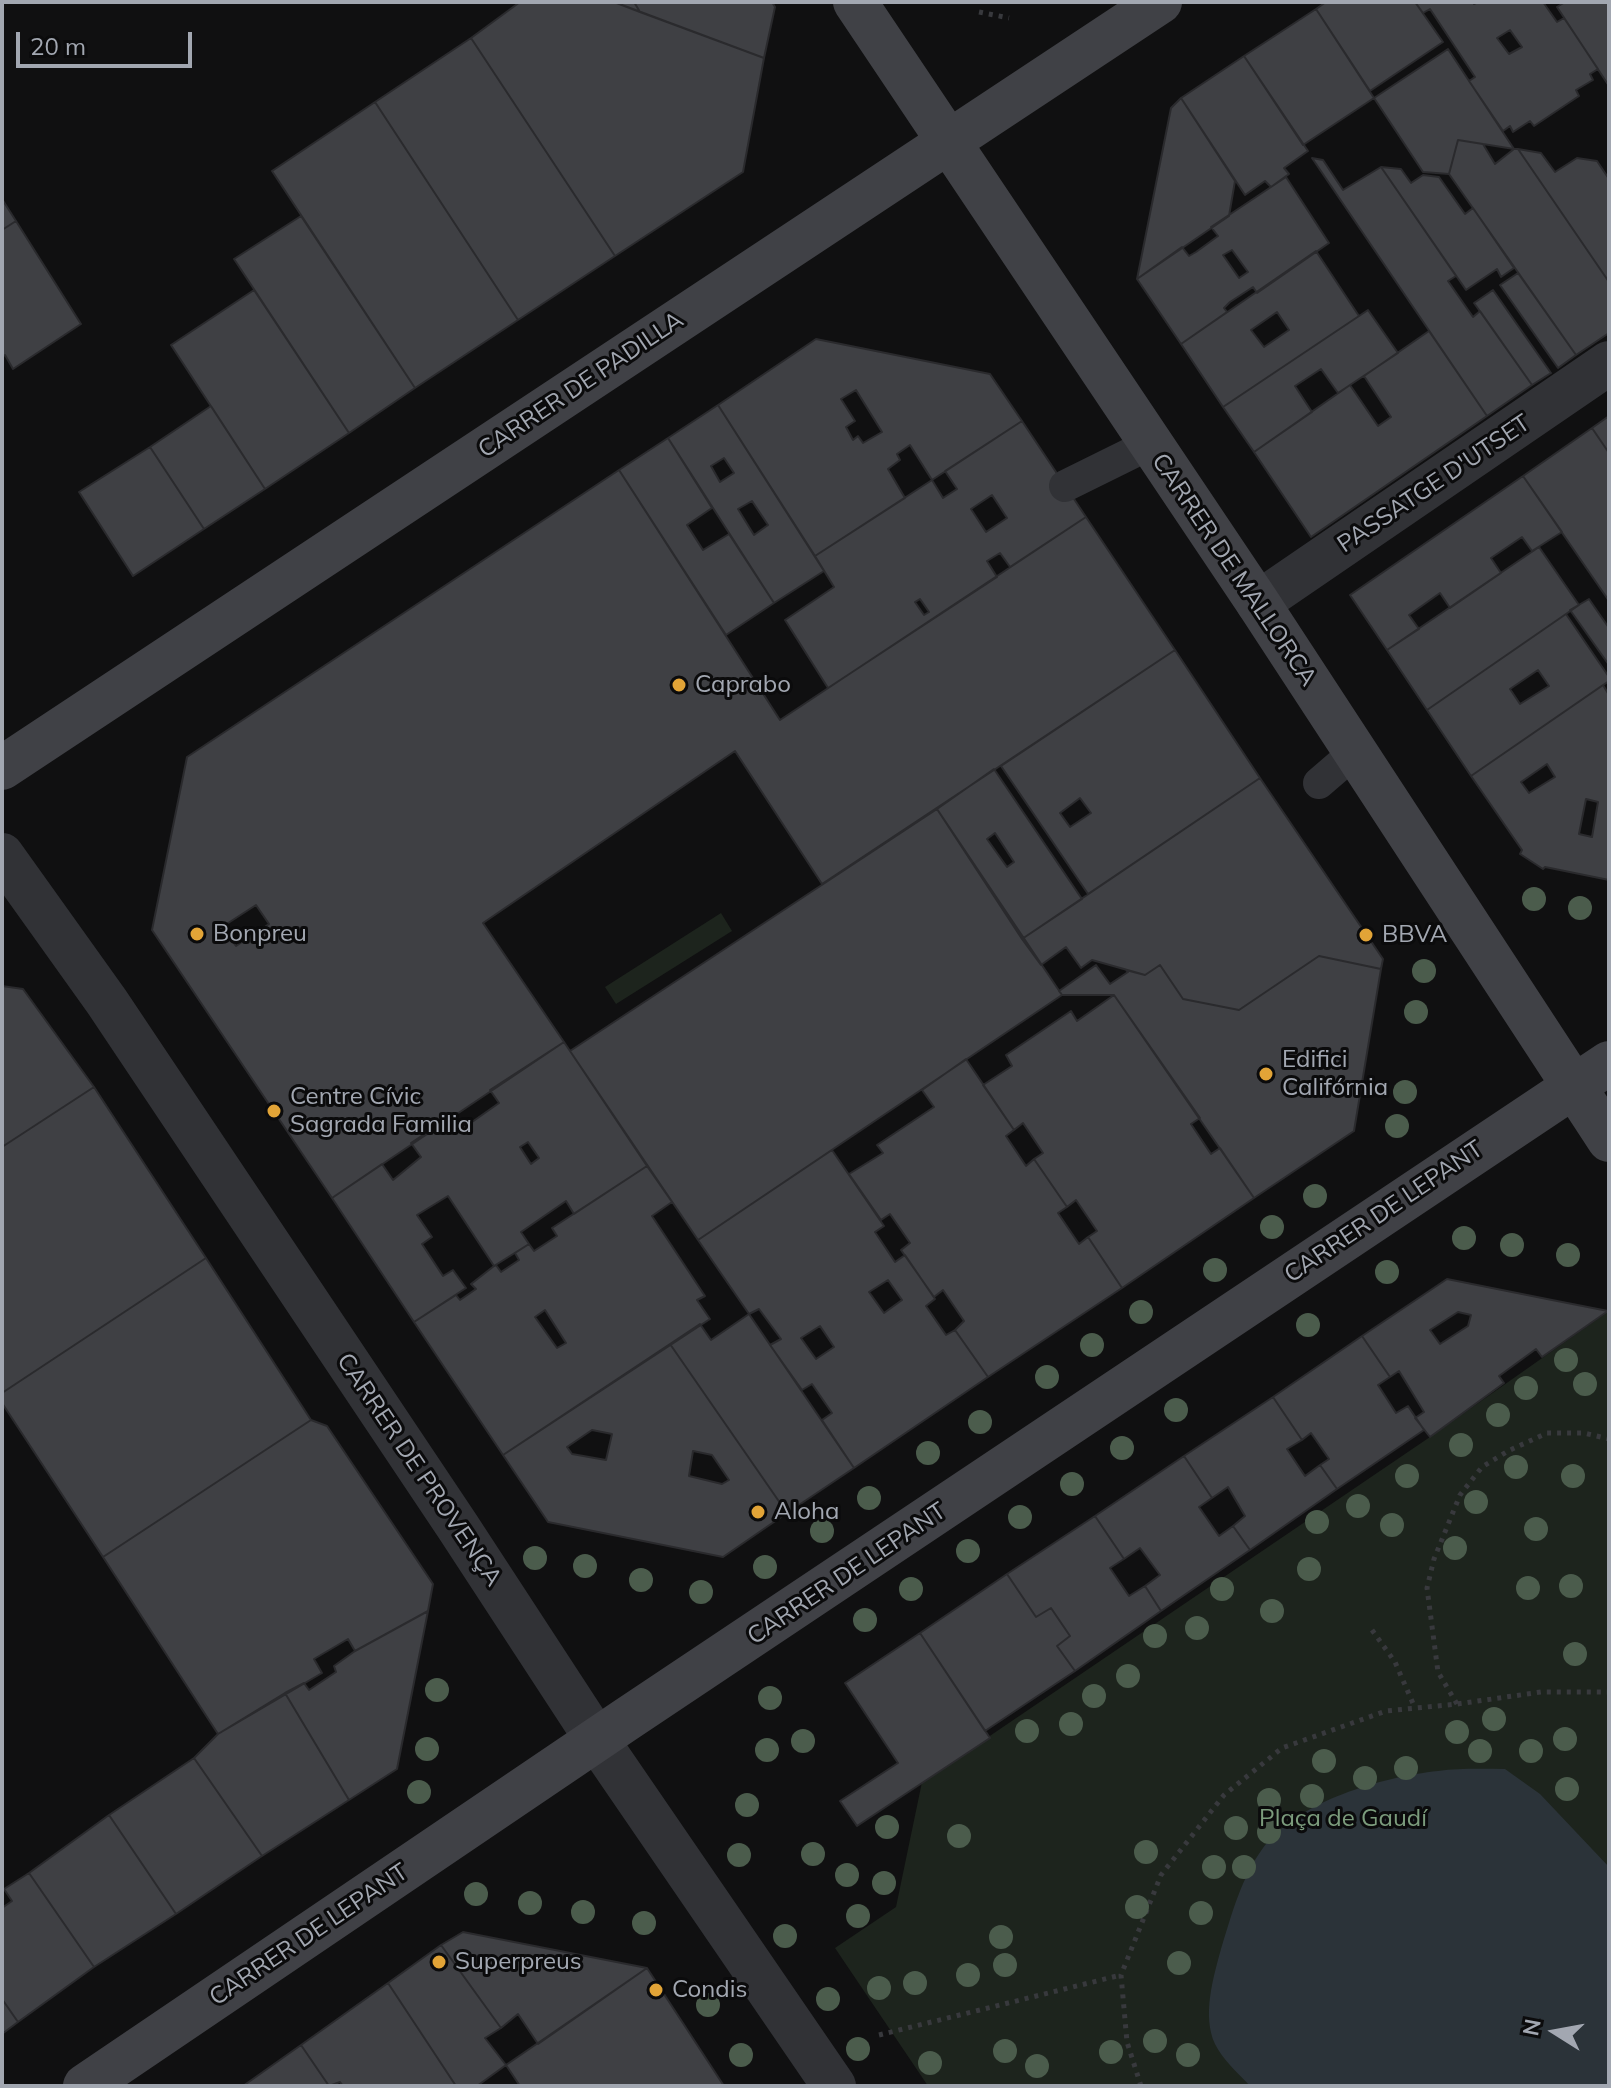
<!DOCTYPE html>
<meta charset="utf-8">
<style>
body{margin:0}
#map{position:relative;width:1611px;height:2088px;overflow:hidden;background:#101011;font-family:Mulish,sans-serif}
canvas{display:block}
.frame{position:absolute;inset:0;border:4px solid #a2a7b1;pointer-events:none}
.north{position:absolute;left:1515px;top:1992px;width:80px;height:80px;-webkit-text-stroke:6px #0b0b0c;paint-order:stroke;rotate:281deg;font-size:22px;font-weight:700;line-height:32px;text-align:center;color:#a2a7b1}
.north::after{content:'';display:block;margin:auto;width:28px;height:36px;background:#a2a7b1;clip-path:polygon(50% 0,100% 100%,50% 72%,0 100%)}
.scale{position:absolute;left:16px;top:32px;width:176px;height:36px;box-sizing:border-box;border:4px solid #a2a7b1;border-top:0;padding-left:10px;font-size:24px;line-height:28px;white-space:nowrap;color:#a2a7b1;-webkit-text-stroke:6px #0b0b0c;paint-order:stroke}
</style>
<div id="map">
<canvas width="1611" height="2088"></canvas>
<div class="frame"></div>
<div class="north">N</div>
<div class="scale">20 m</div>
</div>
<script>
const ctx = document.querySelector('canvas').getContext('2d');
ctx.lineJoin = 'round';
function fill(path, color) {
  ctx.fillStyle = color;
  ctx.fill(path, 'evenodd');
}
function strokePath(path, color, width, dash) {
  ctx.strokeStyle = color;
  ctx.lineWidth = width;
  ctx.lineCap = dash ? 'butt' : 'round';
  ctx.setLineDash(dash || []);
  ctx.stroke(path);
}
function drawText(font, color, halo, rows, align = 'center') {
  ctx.font = font + ' Mulish,sans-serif';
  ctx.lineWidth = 6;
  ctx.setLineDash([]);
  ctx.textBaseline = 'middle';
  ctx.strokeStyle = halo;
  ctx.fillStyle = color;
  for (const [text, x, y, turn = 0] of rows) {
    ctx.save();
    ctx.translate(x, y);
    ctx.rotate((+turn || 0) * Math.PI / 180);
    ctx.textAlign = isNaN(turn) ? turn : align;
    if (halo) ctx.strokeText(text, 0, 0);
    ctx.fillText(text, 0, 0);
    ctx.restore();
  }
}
fill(new Path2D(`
 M721 913 732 931 616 1004 605 987Z
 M1609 1311V2086H928L835 1948 896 1907 922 1782 1430 1437Z`), '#1d241d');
fill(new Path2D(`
 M1505 1769 1540 1794 1609 1867V2086H1250C1239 2074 1222 2059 1215 2044 1202 2016 1213 1978 1221 1949 1232 1914 1241 1878 1263 1848 1298 1801 1382 1777 1438 1771 1460 1768 1483 1769 1505 1769Z`), '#2b3339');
const building = new Path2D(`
 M520 2H614L764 58 743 172 615 256 471 38Z
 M614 2H634L640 12Z
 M634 2H772L775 7 764 58 640 12Z
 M1326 2H1415L1443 42 1370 91 1316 9Z
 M1415 2H1473L1474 4 1478 2H1543L1557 22 1564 18 1598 69 1590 74 1593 80 1576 90 1579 96 1534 126 1530 121 1513 132 1510 126 1503 131 1469 81 1475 77 1430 9 1423 13ZM1510 30 1522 47 1509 54 1497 38Z
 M1565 2H1609V86L1557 7Z
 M1316 9 1374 98 1303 145 1244 56Z
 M471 38 615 256 518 320 375 102Z
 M1448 49 1514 149 1458 140 1449 174 1423 172 1374 98Z
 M1244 56 1308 151 1284 168 1289 174 1271 187 1265 181 1245 195 1181 98Z
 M1181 98 1235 181 1229 216 1137 279 1171 108Z
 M375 102 518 320 415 388 272 171Z
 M1458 140 1483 144 1495 164 1514 149H1518L1609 282V333L1576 355 1449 174Z
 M1518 149 1541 153 1555 172 1577 158 1597 161 1609 179V282Z
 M1312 158 1323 160 1343 190 1381 167 1456 276 1448 281 1473 317 1480 311 1532 385 1487 416Z
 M1381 167 1401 169 1411 183 1423 175 1439 177 1465 214 1473 208 1514 268 1501 277 1497 269 1466 290Z
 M1286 177 1329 243 1257 293 1253 287 1230 302 1224 308 1227 312 1181 344 1137 279 1182 247 1189 256 1196 252 1218 236 1211 227ZM1232 250 1248 272 1239 278 1223 255Z
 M2 199 16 221 2 230Z
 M301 216 415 388 349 433 234 259Z
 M16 221 81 324 13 369 5 355 2 357V230Z
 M1316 251 1359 316 1223 407 1181 344ZM1277 312 1289 330 1264 347 1251 330Z
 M1518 273 1576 355 1558 368 1500 285Z
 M254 290 349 433 265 489 171 345Z
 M1493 290 1551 373 1532 385 1474 303Z
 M1368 310 1398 353 1338 393 1321 369 1295 386 1312 412 1254 452 1223 407Z
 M1429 331 1487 416 1311 537 1254 452 1350 385 1378 426 1391 417 1364 376Z
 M816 339 990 374 1022 421 932 480 910 445 897 454 900 460 888 469 905 498 815 556 718 405ZM856 390 882 432 863 443 858 436 853 440 846 427 855 421 841 399Z
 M718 405 824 571 774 603 668 438ZM724 458 734 473 720 482 711 466ZM752 501 768 525 754 535 738 509Z
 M211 406 265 489 204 529 150 447Z
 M1609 416V453L1592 428Z
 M1022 421 1086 517 1010 567 1000 553 987 561 997 577 828 688 785 620 834 587 815 556 932 480 943 498 957 489 945 471ZM992 495 1007 518 986 532 971 509ZM920 599 929 612 924 615 915 602Z
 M1592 428 1609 453V601L1523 476Z
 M668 438 712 508 687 525 703 550 729 534 774 603 726 635 619 470Z
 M150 447 204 529 133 576 79 492Z
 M619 470 780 720 1086 517 1175 650 822 884 735 751 483 923 564 1042 332 1198 152 930 187 757ZM256 905 269 924 236 946 222 927Z
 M1523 476 1562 532 1532 551 1522 537 1491 558 1501 573 1450 608 1440 593 1409 615 1419 629 1387 650 1350 595Z
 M1539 547 1579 605 1427 710 1387 650Z
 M1589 599 1609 628V665L1570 610Z
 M1566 614 1609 677V681L1471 776 1427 710ZM1538 670 1549 686 1520 704 1510 689Z
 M1175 650 1260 778 1088 894 1001 766ZM1080 798 1091 813 1070 827 1060 813Z
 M1603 685 1609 695V880L1545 867 1543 869 1520 854 1522 850 1471 776ZM1547 764 1555 777 1529 793 1521 782ZM1586 799 1598 802 1592 837 1579 834Z
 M994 769 1082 899 1022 939 937 809ZM995 833 1014 862 1007 867 987 839Z
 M1260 778 1383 959 1381 969 1319 956 1239 1010 1183 999 1160 965 1145 975 1092 960 1081 968 1066 947 1041 965 1022 939Z
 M937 809 1062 995 698 1240 570 1051Z
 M1319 956 1381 969 1354 1131 1254 1198 1114 995H1062L1059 991 1096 965 1110 984 1128 972 1126 970 1145 975 1160 965 1183 999 1239 1010Z
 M2 986 23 989 94 1087 2 1147Z
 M1114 995 1200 1118 1191 1124 1211 1154 1220 1148 1254 1198 1122 1288 1088 1237 1097 1231 1076 1200 1067 1207 1034 1159 1043 1153 1023 1123 1014 1130 983 1085 1012 1066 1006 1055 1071 1011 1077 1021Z
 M564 1042 647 1166 574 1214 566 1201 521 1232 529 1244 494 1266 448 1196 417 1215 432 1237 422 1244 443 1276 453 1270 466 1288 414 1322 332 1198 382 1164 393 1180 421 1157 411 1143 447 1119 455 1134 499 1103 490 1090ZM528 1142 539 1158 531 1164 520 1147Z
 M966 1059 1014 1130 1006 1136 1026 1166 1034 1159 1067 1207 1058 1213 1079 1244 1088 1237 1122 1288 988 1377 955 1330 964 1321 943 1290 934 1297 901 1250 910 1243 890 1214 881 1220 849 1174 883 1153 877 1145 934 1107 922 1090Z
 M94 1087 206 1258 2 1393V1147Z
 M832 1150 884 1226 875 1232 895 1262 905 1255 935 1299 926 1306 946 1335 955 1330 988 1377 854 1468 822 1420 832 1413 812 1384 802 1390 770 1345 781 1339 759 1309 749 1314 698 1240ZM888 1280 902 1300 884 1313 869 1292ZM820 1326 834 1347 816 1359 801 1338Z
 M647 1166 672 1202 652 1216 705 1296 697 1300 710 1319 503 1455 414 1322 456 1295 460 1300 476 1289 471 1284 494 1266 496 1265 501 1272 519 1260 515 1253 529 1244 534 1251 557 1236 552 1228ZM545 1310 566 1343 557 1348 535 1317Z
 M206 1258 311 1420 103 1557 2 1403V1393Z
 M1447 1279 1547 1299 1608 1311 1542 1357 1536 1349 1499 1376 1504 1383 1430 1437 1415 1418 1424 1412 1399 1371 1390 1377 1362 1336ZM1458 1312 1471 1315 1468 1326 1440 1344 1430 1330Z
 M749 1314 854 1468 787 1513 670 1344 700 1324 711 1340Z
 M1362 1336 1390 1377 1378 1385 1396 1413 1408 1406 1424 1430 1337 1489 1320 1465 1329 1459 1311 1433 1302 1440 1273 1397Z
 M670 1344 787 1513 723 1557 548 1522 503 1455ZM592 1430 612 1434 606 1460 572 1454 567 1447ZM693 1451 712 1455 729 1480 722 1484 689 1476Z
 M1273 1397 1302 1440 1287 1449 1305 1476 1320 1465 1337 1489 1250 1550 1233 1526 1245 1516 1228 1487 1212 1498 1184 1456Z
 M311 1420 327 1426 433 1584 428 1611 355 1651 348 1639 314 1659 322 1673 218 1734 103 1557Z
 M1184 1456 1212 1498 1199 1507 1219 1536 1233 1526 1250 1550 1161 1611 1145 1586 1160 1575 1140 1548 1124 1559 1095 1516Z
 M1095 1516 1124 1559 1110 1568 1129 1596 1145 1586 1161 1611 1075 1671 1057 1646 1070 1636 1051 1608 1036 1617 1007 1574Z
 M1007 1574 1036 1617 1051 1608 1070 1636 1057 1646 1075 1671 985 1731 920 1633Z
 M428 1611 397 1769 349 1800 285 1693 304 1683 309 1690 336 1672 334 1666 355 1651Z
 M920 1633 990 1738 857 1826 840 1801 898 1763 845 1683Z
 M285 1693 349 1800 262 1856 194 1758 218 1734Z
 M194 1758 262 1856 176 1914 109 1815Z
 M109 1815 176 1914 94 1967 29 1873Z
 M29 1873 94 1967 18 2022 2 1999V1908L12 1901 4 1889Z
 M463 1932 647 1968 538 2044 518 2014 501 2028 441 1945Z
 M441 1945 501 2028 485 2038 506 2065 477 2086H456L388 1983Z
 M647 1968 724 2086H520L506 2065Z
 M388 1983 456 2086H343L340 2082 329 2086 301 2045Z
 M2 1999 18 2022 2 2034Z
 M301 2045 329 2086H243Z`);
fill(building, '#3f4044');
strokePath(building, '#2a2a2d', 2);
strokePath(new Path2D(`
 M979 12 1009 18
 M1372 1630 1395 1662 1415 1708
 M1457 1704 1438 1672 1427 1588 1434 1559 1460 1495 1482 1467 1508 1451 1547 1433H1584L1609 1439
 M879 2035 1121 1975
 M1141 2086 1127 2042 1121 1975 1161 1875 1224 1795 1282 1748 1386 1711 1457 1704 1541 1692H1609`), '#38393d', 5, [4, 6]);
strokePath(new Path2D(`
 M1065 486 1150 444
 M1319 783 1355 752`), '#313236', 32);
strokePath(new Path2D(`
 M1258 603 1609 363
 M2 855 107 1002 458 1527 597 1740 834 2086`), '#313236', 44);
strokePath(new Path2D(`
 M855 2 1258 603 1609 1140
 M2 768 1160 2
 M85 2086 624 1721 1609 1063`), '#404146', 44);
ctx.fillStyle = '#4b5c4c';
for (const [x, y] of [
 [1534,899],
 [1580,908],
 [1424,971],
 [1416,1012],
 [1405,1092],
 [1397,1126],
 [1315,1196],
 [1272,1227],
 [1464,1238],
 [1512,1245],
 [1568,1255],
 [1215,1270],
 [1387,1272],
 [1141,1312],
 [1308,1325],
 [1092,1345],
 [1566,1360],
 [1047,1377],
 [1585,1384],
 [1526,1388],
 [1176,1410],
 [1498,1415],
 [980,1422],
 [1461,1445],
 [1122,1448],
 [928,1453],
 [1516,1467],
 [1407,1476],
 [1573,1476],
 [1072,1484],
 [869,1498],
 [1476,1502],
 [1358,1506],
 [1020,1517],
 [1317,1522],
 [1392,1525],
 [1536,1529],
 [822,1531],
 [1455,1548],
 [968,1551],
 [535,1558],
 [585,1566],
 [765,1567],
 [1309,1569],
 [641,1580],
 [1571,1586],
 [1528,1588],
 [911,1589],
 [1222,1589],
 [701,1592],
 [1272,1611],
 [865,1620],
 [1197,1628],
 [1155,1636],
 [1575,1654],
 [1128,1676],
 [437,1690],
 [1094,1696],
 [770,1698],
 [1494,1719],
 [1071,1724],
 [1027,1731],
 [1457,1732],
 [1565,1739],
 [803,1741],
 [427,1749],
 [767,1750],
 [1480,1751],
 [1531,1751],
 [1324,1761],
 [1406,1768],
 [1365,1778],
 [1567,1789],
 [419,1792],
 [1312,1796],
 [1269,1800],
 [747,1805],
 [887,1827],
 [1236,1828],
 [1269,1832],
 [959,1836],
 [1146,1852],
 [813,1854],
 [739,1855],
 [1214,1867],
 [1244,1867],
 [847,1875],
 [884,1883],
 [476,1894],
 [530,1903],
 [1137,1907],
 [583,1912],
 [1201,1913],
 [858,1916],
 [644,1923],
 [785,1936],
 [1001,1937],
 [1179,1963],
 [1005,1965],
 [968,1975],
 [915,1983],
 [879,1988],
 [828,1999],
 [708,2005],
 [1155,2041],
 [858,2049],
 [1005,2051],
 [1111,2052],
 [741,2055],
 [1188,2055],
 [930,2063],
 [1037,2066]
]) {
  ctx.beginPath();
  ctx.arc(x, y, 12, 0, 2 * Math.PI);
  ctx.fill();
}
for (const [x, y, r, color] of [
 [679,685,8,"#e2a437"],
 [197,934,8,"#e2a437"],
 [1366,935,8,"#e2a437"],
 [1266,1074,8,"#e2a437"],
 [274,1111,8,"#e2a437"],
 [758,1512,8,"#e2a437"],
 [439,1962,8,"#e2a437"],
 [656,1990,8,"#e2a437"]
]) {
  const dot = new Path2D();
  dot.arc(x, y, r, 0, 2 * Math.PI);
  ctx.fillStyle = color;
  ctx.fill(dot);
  strokePath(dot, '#0b0b0c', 3);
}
drawText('24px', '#a2a7b1', '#0b0b0c', [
 ["CARRER DE PADILLA",581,385,-34],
 ["PASSATGE D'UTSET",1434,484,-34],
 ["CARRER DE MALLORCA",1234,570,56],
 ["CARRER DE LEPANT",1384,1212,-34],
 ["CARRER DE PROVENÇA",419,1470,56],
 ["CARRER DE LEPANT",847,1574,-34],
 ["CARRER DE LEPANT",309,1935,-34]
]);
drawText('24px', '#a2a7b1', '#0b0b0c', [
 ["Caprabo",695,685],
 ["Bonpreu",213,934],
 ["BBVA",1382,935],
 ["Edifici",1282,1060],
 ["Califórnia",1282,1088],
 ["Centre Cívic",290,1097],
 ["Sagrada Familia",290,1125],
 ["Aloha",774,1512],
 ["Superpreus",455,1962],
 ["Condis",672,1990]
], 'left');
drawText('24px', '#7b9b7c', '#0b0b0c', [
 ["Plaça de Gaudí",1343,1819]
]);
</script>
